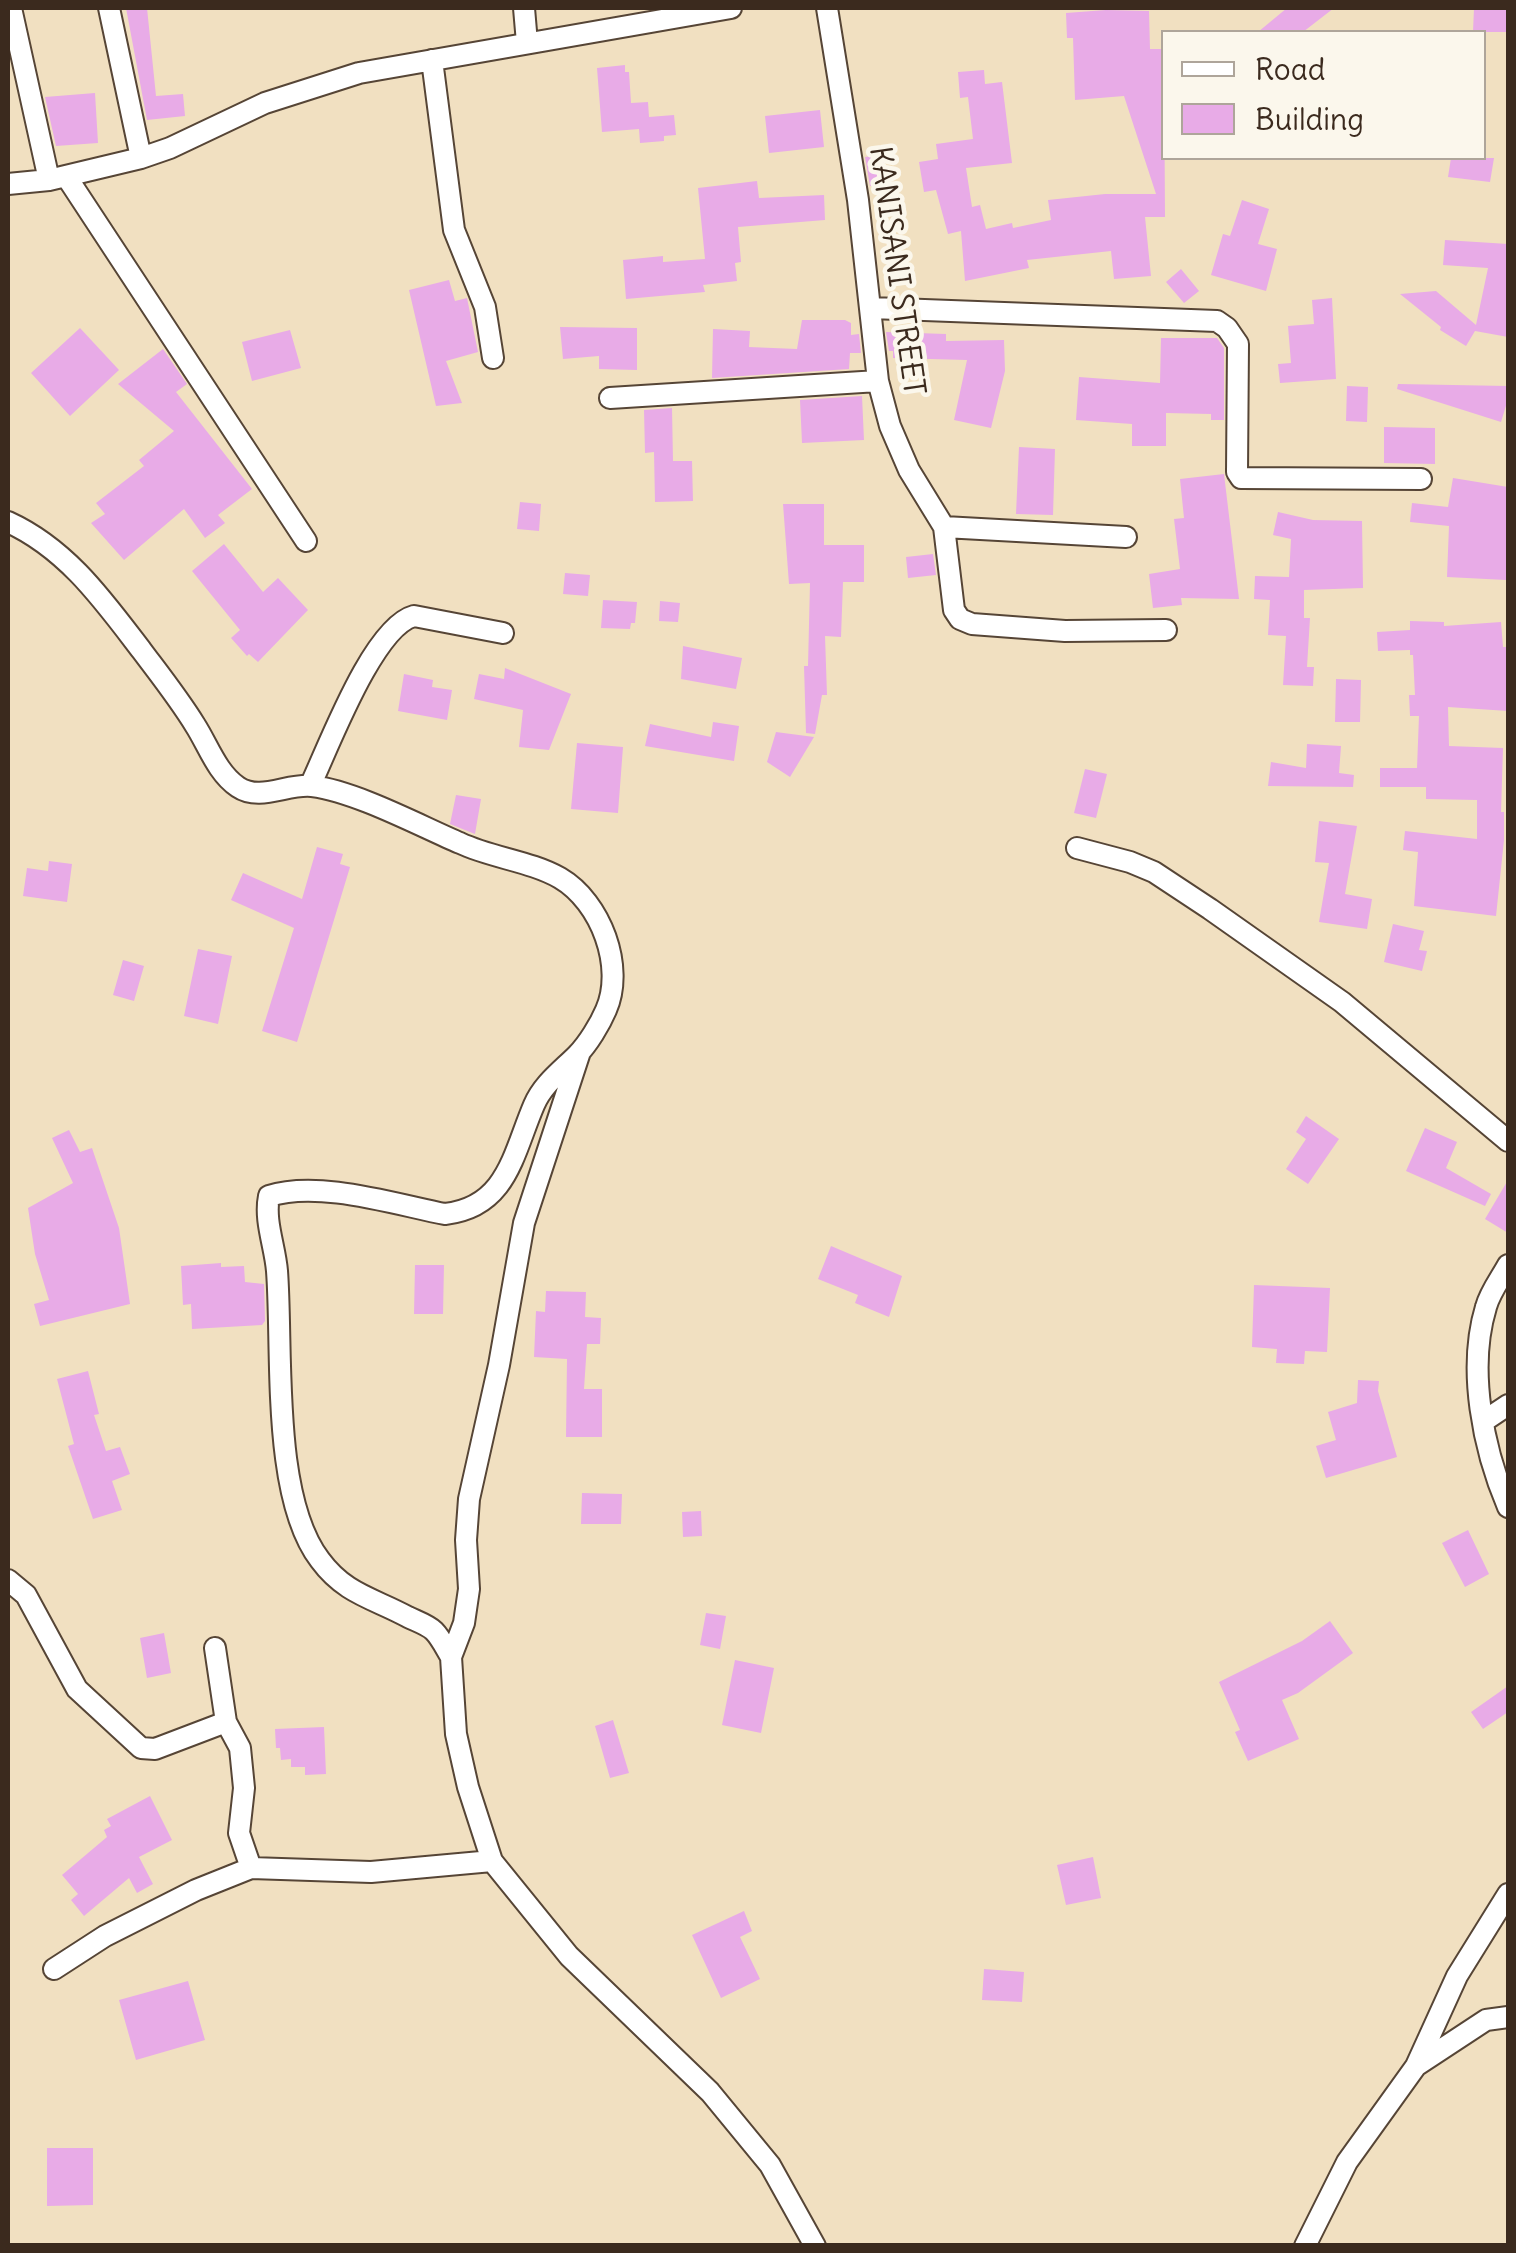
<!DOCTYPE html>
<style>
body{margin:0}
#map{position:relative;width:1516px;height:2253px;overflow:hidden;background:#f1e0c1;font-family:Delius,sans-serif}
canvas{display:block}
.frame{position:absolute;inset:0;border:10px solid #3b2a1e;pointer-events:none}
.legend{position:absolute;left:1161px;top:30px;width:325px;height:130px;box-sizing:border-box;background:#fbf7ec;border:2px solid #aea59a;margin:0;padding:12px 18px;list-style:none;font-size:30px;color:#3b2a1e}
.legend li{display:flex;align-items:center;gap:20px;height:50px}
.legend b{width:50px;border:2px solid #aea59a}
</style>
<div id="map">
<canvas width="1516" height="2253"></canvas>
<div class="frame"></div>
<ul class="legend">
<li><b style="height:12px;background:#fff"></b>Road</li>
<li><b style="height:28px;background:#e8abe7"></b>Building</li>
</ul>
</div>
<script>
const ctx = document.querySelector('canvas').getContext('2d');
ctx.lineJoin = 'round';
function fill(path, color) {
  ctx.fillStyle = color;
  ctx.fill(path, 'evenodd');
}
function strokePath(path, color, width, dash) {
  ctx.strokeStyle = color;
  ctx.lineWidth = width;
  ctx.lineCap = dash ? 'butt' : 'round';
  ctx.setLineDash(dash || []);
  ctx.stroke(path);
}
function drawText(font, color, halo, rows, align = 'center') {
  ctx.font = font + ' Delius,sans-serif';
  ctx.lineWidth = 9;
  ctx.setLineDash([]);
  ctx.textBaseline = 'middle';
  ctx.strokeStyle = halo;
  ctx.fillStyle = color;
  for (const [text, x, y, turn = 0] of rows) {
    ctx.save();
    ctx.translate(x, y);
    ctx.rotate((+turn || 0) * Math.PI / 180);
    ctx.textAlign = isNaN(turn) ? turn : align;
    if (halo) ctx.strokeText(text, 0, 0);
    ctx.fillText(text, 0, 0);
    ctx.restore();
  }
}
fill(new Path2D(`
 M126 8H147L156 96 183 94 185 116 147 120Z
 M1287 8H1334L1303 32H1258Z
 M1474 8H1508V32H1473Z
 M1106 10 1149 11 1150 49H1164L1165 217H1145L1151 276 1114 279 1111 251 1027 260 1029 268 965 281 961 231 948 234 936 190 924 192 919 162 938 159 936 144 973 139 968 97 960 98 958 72 984 70 985 84 1002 82 1012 163 966 168 972 207 980 205 986 229 1012 223 1013 228 1051 220 1048 200 1105 194H1156L1124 96 1075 100 1073 38H1067L1066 13Z
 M625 65V72H629L631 103 648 102 649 117 674 115 676 135 664 136V141L640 143 639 129 602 132 597 68Z
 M95 93 98 143 56 146 45 97Z
 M820 110 824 147 769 153 765 116Z
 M883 155 886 185 870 186 865 157Z
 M1451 158H1494L1490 182 1448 177Z
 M757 181 759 198 824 195 825 220 738 227 741 262 735 263 737 281 703 285 705 292 626 299 623 260 663 256V262L705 259 698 188Z
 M1242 200 1269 209 1258 244 1277 249 1266 291 1211 275 1223 234 1230 236Z
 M1445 240 1508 244V337L1475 331 1466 346 1440 330 1441 327 1400 294 1436 291 1476 325 1488 268 1443 265Z
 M1181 269 1199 291 1184 303 1166 282Z
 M449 280 455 301 467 298 478 352 446 361 462 403 436 406 409 290Z
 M1332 298 1336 379 1280 383 1278 364 1291 363 1288 326 1314 324 1312 300Z
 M802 320H845L851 323V335L859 334 861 353H850L849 369 712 378 713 329 750 331 749 347 797 349Z
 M560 327 637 328V370L599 369V356L563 359Z
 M80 328 119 370 70 416 31 373Z
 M290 330 301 368 252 381 242 342Z
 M886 332 946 334V341L1004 340 1005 371 991 428 954 420 967 360 893 358V351H889Z
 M1161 338H1217L1224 348V420H1211V414L1166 413V446H1132V424L1076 420 1079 377 1160 383Z
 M163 349 187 384 176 392 252 489 218 515 225 523 205 538 184 509 124 560 91 523 105 514 96 503 144 466 139 460 174 431 118 384Z
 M1398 384 1508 386V399L1501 422 1397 389Z
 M1347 386 1368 387 1367 422 1346 421Z
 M862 396 864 440 802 443 800 400Z
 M672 408 673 461H692L693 501 655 502 654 452 645 453 644 410Z
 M1384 427 1435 428V464L1384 463Z
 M1019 447 1055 449 1053 515 1016 514Z
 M1224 474 1239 599 1181 598 1182 605 1153 608 1149 574 1180 569 1174 519 1184 518 1180 479Z
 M1453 478 1508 487 1506 580 1447 577 1449 526 1410 522 1412 503 1448 507Z
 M520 502 541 504 539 531 517 529Z
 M783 504H824V545H864V582H843L841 637 825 636 827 695H822L815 734 806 733 804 666H808L810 583 789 584Z
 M1278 512 1313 520 1362 521 1363 588 1304 590V618H1310L1307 667H1314L1313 686 1283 685 1286 636 1268 635 1270 600 1254 599 1255 576 1289 577 1291 539 1273 535Z
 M224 544 263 592 278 578 308 610 258 662 249 654 247 656 231 638 240 630 192 571Z
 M933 554 936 575 908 578 906 557Z
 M565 573 590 575 588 596 563 594Z
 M603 600 637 602 635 623H631L630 629 601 628Z
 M660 601 680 603 678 622 659 621Z
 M1410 621 1444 622V626L1501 622 1503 647H1508V711L1448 707 1449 746 1503 748 1501 812H1504V840L1496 916 1414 906 1418 852 1403 850 1405 831 1477 839V800L1426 799V787H1380V768H1417L1419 716H1410L1409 695H1415L1413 655H1410V650L1378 651 1377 632 1410 630Z
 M683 646 742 658 736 689 681 679Z
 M505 668 571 694 549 750 519 747 523 710 474 699 479 674 504 679Z
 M404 674 433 680 432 687 452 690 447 720 398 711Z
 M1336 679 1361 680 1360 722H1335Z
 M713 722 739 726 734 761 645 746 650 724 711 737Z
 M776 732 814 737 790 777 767 762Z
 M577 743 623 747 618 813 571 809Z
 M1307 744 1341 746 1339 773 1354 775 1353 787 1268 786 1271 762 1306 768Z
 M1085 769 1107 774 1096 818 1074 813Z
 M456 795 481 799 475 834 450 824Z
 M1319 821 1357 826 1345 894 1372 899 1367 929 1319 922 1329 863 1315 862Z
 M317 847 343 854 340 864 350 867 297 1042 262 1031 294 928 231 900 243 873 302 899Z
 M49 861 72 864 67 902 23 896 27 868 48 871Z
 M1393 924 1424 931 1419 950 1427 951 1422 971 1384 962Z
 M198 949 232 956 218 1024 184 1016Z
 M123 960 144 966 134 1001 113 995Z
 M1306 1116 1339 1139 1308 1184 1286 1169 1306 1139 1296 1132Z
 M1425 1128 1457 1142 1446 1168 1491 1194 1485 1206 1406 1171Z
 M69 1130 80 1152 92 1148 119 1228 130 1304 40 1326 34 1304 49 1300 35 1254 28 1208 73 1183 52 1138Z
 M1508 1180V1233L1485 1219Z
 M831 1246 902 1276 889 1317 855 1303 858 1295 818 1279Z
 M221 1263V1267L244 1266 245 1282 264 1284 265 1321 262 1325 192 1329 191 1304 183 1305 181 1266Z
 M415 1265H444L443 1314H414Z
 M1254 1285 1330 1288 1327 1352 1305 1351 1304 1364 1276 1363 1277 1349 1252 1347Z
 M546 1291 586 1292 585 1317 601 1318 600 1344H587L584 1389H602V1437H566L567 1359 534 1357 536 1311 545 1312Z
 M88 1371 99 1414 94 1415 106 1451 120 1447 130 1474 112 1481 122 1510 93 1519 68 1446 74 1444 57 1379Z
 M1358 1380 1379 1381 1378 1391 1397 1457 1326 1478 1316 1446 1336 1440 1328 1412 1357 1403Z
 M582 1493 622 1494 621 1524H581Z
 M701 1511 702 1536 683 1537 682 1512Z
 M1468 1530 1489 1574 1465 1587 1442 1543Z
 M706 1613 726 1616 720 1649 700 1645Z
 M1330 1621 1353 1653 1298 1693 1282 1700 1299 1739 1248 1761 1235 1732 1240 1730 1219 1682 1302 1641Z
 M164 1633 171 1673 147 1678 140 1638Z
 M735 1660 774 1668 761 1733 722 1725Z
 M1508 1686V1712L1483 1729 1471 1712Z
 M613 1720 629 1773 610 1778 595 1726Z
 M324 1727 326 1774 305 1775V1767H291V1759L281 1760 280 1748H276L275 1729Z
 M150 1796 172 1840 139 1857 153 1884 137 1893 129 1878 84 1916 71 1900 78 1894 62 1875 107 1837 104 1830 111 1826 107 1819Z
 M1093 1857 1101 1898 1066 1905 1057 1865Z
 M744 1911 752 1931 740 1937 760 1979 721 1998 692 1935Z
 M984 1969 1024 1972 1022 2002 982 2000Z
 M188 1981 205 2040 136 2060 119 2000Z
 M47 2148H93V2205L47 2206Z`), '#e8abe7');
const minor = new Path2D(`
 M11 8 49 180
 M109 8 141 158
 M524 8 527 43
 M827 8 858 200 878 381 890 426 909 470 944 527 954 610 960 619 972 624 1065 631 1166 630
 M432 60 454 230 485 307 493 358
 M66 176 306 541
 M8 184 49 180 141 158 170 148 265 103 359 73 731 8
 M871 308 1217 321 1227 328 1238 344 1237 472 1241 478 1421 479
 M610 398 878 381
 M8 522C67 549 103 600 142 651 160 675 179 699 195 725 208 745 217 773 238 787 260 802 288 783 312 786 357 792 418 825 460 843 492 858 530 861 560 878 601 902 625 967 606 1010 600 1024 588 1044 577 1055 561 1071 543 1084 534 1105 513 1154 507 1207 445 1214 394 1204 318 1180 269 1196 264 1221 275 1246 277 1271 283 1350 271 1496 320 1560 345 1594 373 1598 408 1617 416 1621 428 1625 434 1631 441 1638 446 1649 451 1657
 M944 527 1126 537
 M310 786C329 746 373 627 414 616L503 633
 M1077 848 1130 862 1154 872 1210 909 1342 1002 1508 1141
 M580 1052 524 1223 499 1365 469 1499 466 1540 469 1589 464 1623 451 1657 456 1734 468 1787 492 1861 569 1956 710 2092 770 2165 815 2246
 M1508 1265C1501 1278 1490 1292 1486 1307 1467 1369 1483 1449 1508 1507
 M1484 1421 1508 1405
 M8 1580 26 1595 77 1689 141 1748 155 1749 226 1722
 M215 1648 226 1722 240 1748 244 1788 239 1833 251 1868
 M54 1969 105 1936 196 1890 251 1868 371 1872 492 1861
 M1416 2066 1486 2020 1508 2017
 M1305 2246 1347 2162 1416 2066 1457 1976 1508 1894`);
strokePath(minor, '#564536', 24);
strokePath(minor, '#fff', 20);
drawText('30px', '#3b2a1e', '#fbf7ec', [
 ["KANISANI STREET",896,271,82]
]);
</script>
